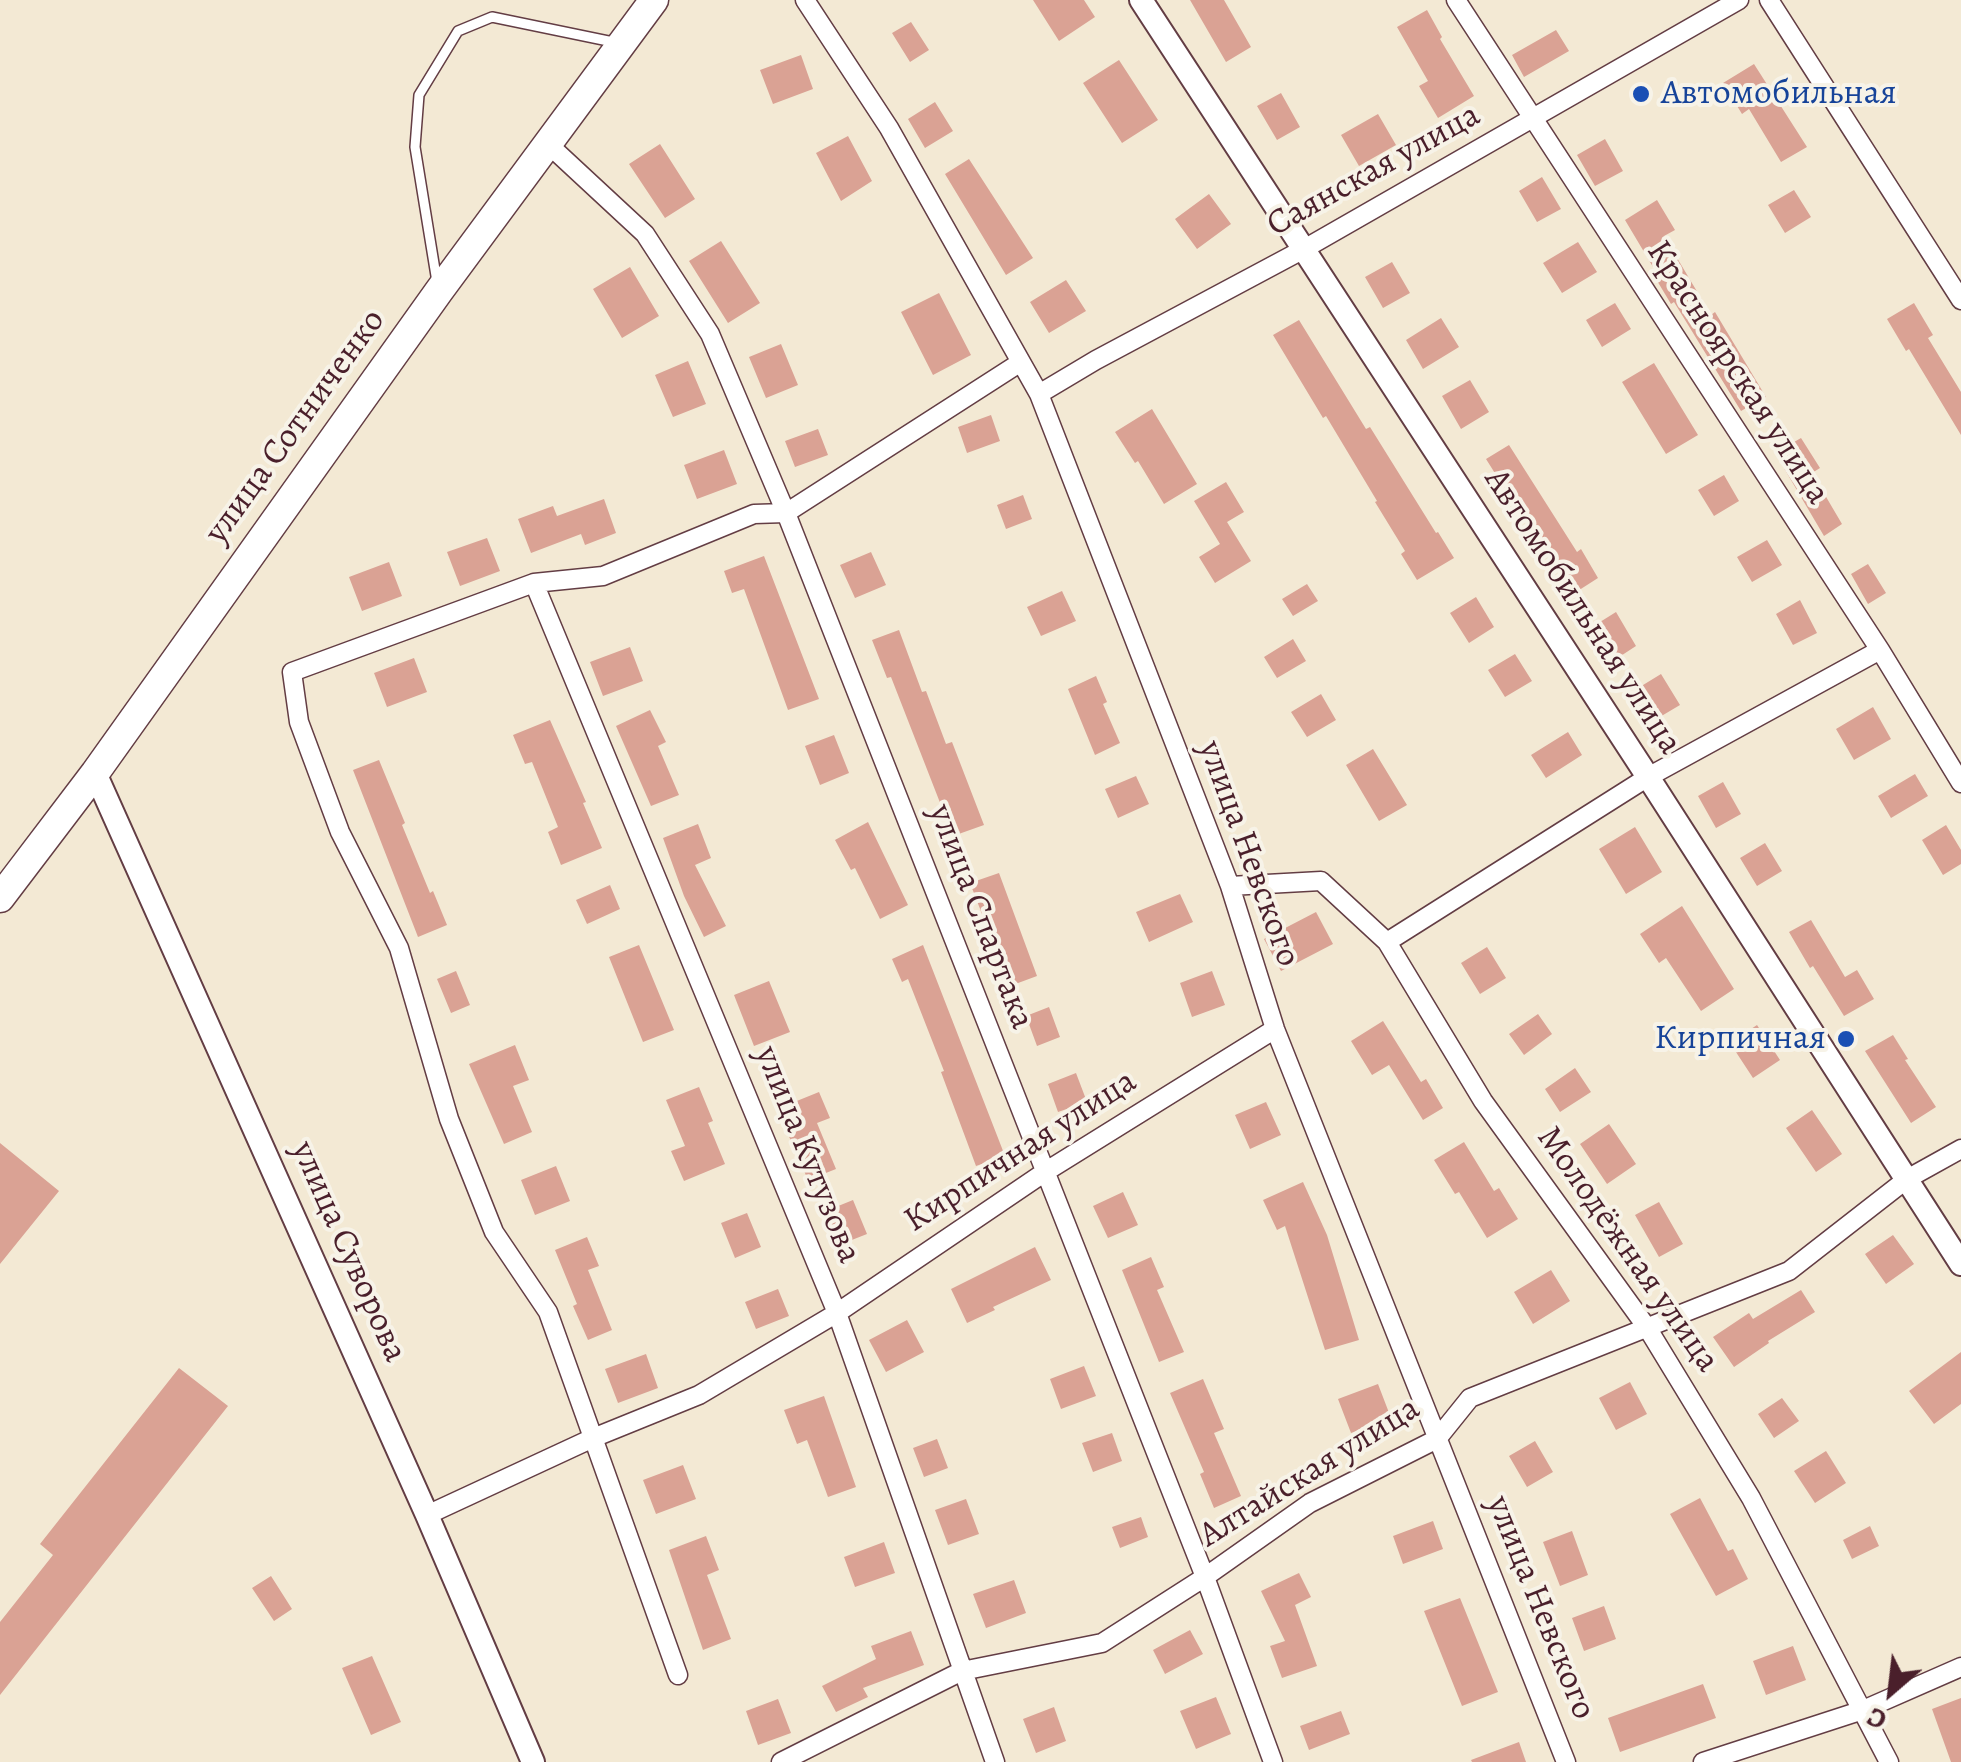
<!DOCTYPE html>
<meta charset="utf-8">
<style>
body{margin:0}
#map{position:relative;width:1961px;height:1762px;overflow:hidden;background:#f3e9d4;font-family:Alegreya,serif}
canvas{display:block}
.north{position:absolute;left:1841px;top:1642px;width:100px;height:100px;-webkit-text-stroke:8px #f7f3e8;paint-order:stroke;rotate:208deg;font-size:28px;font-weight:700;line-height:40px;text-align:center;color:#4a1f2b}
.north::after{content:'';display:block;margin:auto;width:35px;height:45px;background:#4a1f2b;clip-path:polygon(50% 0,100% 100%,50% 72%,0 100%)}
</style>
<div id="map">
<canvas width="1961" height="1762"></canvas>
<div class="north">С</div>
</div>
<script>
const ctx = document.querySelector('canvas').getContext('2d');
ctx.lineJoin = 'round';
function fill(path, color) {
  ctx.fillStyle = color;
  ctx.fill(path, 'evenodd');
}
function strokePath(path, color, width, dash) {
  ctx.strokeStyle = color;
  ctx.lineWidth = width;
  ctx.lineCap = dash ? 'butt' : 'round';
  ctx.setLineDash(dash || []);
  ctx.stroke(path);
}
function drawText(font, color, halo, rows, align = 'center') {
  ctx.font = font + ' Alegreya,serif';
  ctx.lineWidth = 8;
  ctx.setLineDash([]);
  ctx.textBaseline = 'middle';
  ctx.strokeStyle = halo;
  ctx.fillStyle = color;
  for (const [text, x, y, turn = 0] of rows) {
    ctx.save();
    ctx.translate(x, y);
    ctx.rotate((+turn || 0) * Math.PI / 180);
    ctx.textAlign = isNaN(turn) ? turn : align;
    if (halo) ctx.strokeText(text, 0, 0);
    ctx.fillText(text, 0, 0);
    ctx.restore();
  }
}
fill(new Path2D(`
 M1033 0H1084L1095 17 1059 41Z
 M1190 0H1224L1251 47 1226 62Z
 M1427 10 1442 37 1440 39 1474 96 1438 118 1419 86 1428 81 1397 27Z
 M911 22 929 50 910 62 892 33Z
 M1556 30 1569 51 1524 77 1512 55Z
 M801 55 813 89 773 104 760 70Z
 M1119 60 1158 120 1122 143 1083 83Z
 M1754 64 1807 147 1781 162 1749 109 1742 114 1723 83Z
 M1281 93 1300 127 1277 140 1257 106Z
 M935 102 953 131 925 148 908 119Z
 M1378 114 1396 145 1359 166 1341 135Z
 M848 136 872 181 841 201 816 153Z
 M1605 139 1623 171 1595 186 1577 155Z
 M660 144 695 199 665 218 629 164Z
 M969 159 1033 258 1006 275 945 174Z
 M1542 177 1561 209 1537 222 1519 191Z
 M1794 190 1811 217 1785 233 1768 205Z
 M1209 194 1231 224 1197 249 1175 219Z
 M1657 200 1675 230 1664 236 1711 315 1715 312 1766 397 1741 411 1674 302 1671 304 1653 274 1656 272 1625 220Z
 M721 241 760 303 728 323 689 261Z
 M1578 242 1597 272 1562 293 1543 263Z
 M1392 262 1410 293 1383 308 1365 277Z
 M630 267 659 316 622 338 593 289Z
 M1066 280 1086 311 1049 333 1030 302Z
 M939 293 971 355 933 375 901 312Z
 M1615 303 1631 329 1602 347 1586 320Z
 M1914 303 1933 335 1928 338 1961 392V435L1909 349 1906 351 1887 319Z
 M1441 318 1459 347 1423 369 1406 340Z
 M1299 320 1366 429 1370 427 1436 533 1438 532 1454 558 1417 580 1401 554 1405 551 1375 502 1377 501 1326 416 1323 418 1273 335Z
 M781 344 798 385 766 398 749 357Z
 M688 361 706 404 673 417 655 375Z
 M1654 363 1698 435 1666 454 1622 382Z
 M1470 380 1489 412 1461 429 1442 396Z
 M1152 409 1197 484 1164 504 1138 461 1135 463 1115 432Z
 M991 415 1000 441 967 453 958 427Z
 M818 429 828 455 795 467 785 441Z
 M1801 438 1820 468 1812 473 1842 524 1824 536 1775 453Z
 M1509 445 1577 552 1581 549 1598 578 1573 594 1540 538 1537 540 1486 459Z
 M724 450 737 484 697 499 684 465Z
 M1724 475 1739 501 1714 516 1698 490Z
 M1226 482 1244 512 1227 522 1251 561 1215 583 1199 557 1220 544 1194 501Z
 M1023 495 1032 519 1006 529 997 505Z
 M604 499 616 533 585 545 581 534 531 553 518 519 553 506 557 516Z
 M487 538 500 571 460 586 447 552Z
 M1767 540 1782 565 1752 582 1737 557Z
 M871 552 886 585 855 598 840 565Z
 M764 556 819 699 788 710 744 589 732 593 724 571Z
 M389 562 402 596 362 611 349 577Z
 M1868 564 1886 593 1868 604 1851 574Z
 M1307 584 1318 601 1293 616 1282 599Z
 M1062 591 1076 621 1041 636 1027 607Z
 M1476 597 1494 627 1469 643 1450 613Z
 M1800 600 1817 633 1793 645 1776 614Z
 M1616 612 1636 646 1613 661 1592 627Z
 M899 630 922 692 926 691 946 744 952 742 984 825 953 836 891 677 887 678 872 640Z
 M1293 639 1306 661 1277 678 1264 657Z
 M630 647 643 681 603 696 590 662Z
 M1515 654 1532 681 1505 697 1488 670Z
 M414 658 427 692 387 707 374 673Z
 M1661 674 1680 705 1648 724 1630 693Z
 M1096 676 1107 702 1103 704 1120 743 1095 755 1068 689Z
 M1321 694 1336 720 1307 737 1291 712Z
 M1873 707 1891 739 1854 760 1836 729Z
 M650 710 666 742 658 746 679 795 651 806 616 726Z
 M550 720 586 802 583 803 602 848 561 865 548 832 558 827 532 762 525 764 513 735Z
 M1568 732 1582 755 1546 778 1531 755Z
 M834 735 849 773 820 785 805 746Z
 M1373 749 1407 805 1379 821 1346 765Z
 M379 760 405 823 402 825 430 893 433 891 447 925 418 937 353 770Z
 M1915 774 1928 796 1891 818 1878 796Z
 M1136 776 1149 804 1118 818 1105 789Z
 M1723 782 1741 814 1716 828 1698 796Z
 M868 822 908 905 880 919 855 868 851 870 835 840Z
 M698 824 711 858 695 865 726 926 704 937 684 896 663 838Z
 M1946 825 1961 850V864L1943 875 1922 840Z
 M1635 827 1662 872 1626 894 1599 849Z
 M1765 843 1782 871 1757 886 1740 858Z
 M999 873 1037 976 1010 986 970 883Z
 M610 885 620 909 587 924 576 900Z
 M1180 894 1193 922 1149 942 1136 912Z
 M1682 906 1734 989 1701 1011 1666 958 1659 963 1640 934Z
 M1316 912 1333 944 1281 971 1264 939Z
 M1811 920 1845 977 1857 970 1874 999 1844 1016 1813 966 1810 968 1789 932Z
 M639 945 674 1030 643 1042 609 957Z
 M923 945 1005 1156 976 1166 941 1072 944 1071 908 979 902 982 892 959Z
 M1487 947 1506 978 1480 994 1461 963Z
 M456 971 470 1005 451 1013 437 979Z
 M1212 971 1225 1005 1192 1017 1180 983Z
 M769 981 790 1032 754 1046 734 995Z
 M1049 1007 1060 1037 1037 1046 1026 1016Z
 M1538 1014 1552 1034 1524 1055 1509 1034Z
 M1383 1021 1421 1082 1426 1079 1443 1108 1423 1120 1389 1065 1372 1075 1351 1041Z
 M1757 1025 1780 1060 1753 1078 1730 1043Z
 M1893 1035 1908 1059 1905 1060 1936 1107 1911 1123 1865 1051Z
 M515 1045 529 1080 513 1086 532 1132 504 1144 469 1064Z
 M1575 1068 1591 1092 1560 1112 1545 1089Z
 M1076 1073 1087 1102 1058 1112 1048 1084Z
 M699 1087 713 1121 708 1123 725 1164 684 1181 671 1151 685 1146 666 1100Z
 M819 1092 830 1118 817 1123 836 1169 808 1180 777 1109Z
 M1266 1102 1281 1135 1250 1149 1235 1115Z
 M1812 1110 1842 1154 1816 1172 1786 1128Z
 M1609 1124 1636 1164 1607 1184 1580 1144Z
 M1464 1142 1494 1191 1499 1188 1518 1219 1487 1238 1459 1192 1455 1194 1434 1160Z
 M0 1143 59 1191 0 1264Z
 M556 1166 570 1201 535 1215 521 1180Z
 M1303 1182 1327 1235 1359 1340 1325 1350 1285 1226 1277 1230 1263 1200Z
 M1123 1192 1138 1225 1108 1238 1093 1206Z
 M853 1200 867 1234 834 1247 821 1213Z
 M1659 1202 1683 1244 1659 1257 1635 1215Z
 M747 1213 761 1247 735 1258 721 1223Z
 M1893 1235 1914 1264 1886 1284 1865 1254Z
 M587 1237 599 1266 588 1270 612 1330 588 1340 573 1306 577 1304 555 1250Z
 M1035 1247 1051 1280 993 1307 995 1310 967 1323 951 1289Z
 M1151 1257 1164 1287 1157 1290 1184 1352 1159 1362 1122 1270Z
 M1551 1270 1570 1301 1533 1324 1514 1292Z
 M778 1289 789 1316 756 1329 745 1302Z
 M1801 1290 1815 1312 1768 1341 1769 1343 1734 1367 1713 1337 1749 1313 1753 1319Z
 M907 1320 924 1352 886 1372 869 1340Z
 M1961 1352V1404L1934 1424 1909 1391Z
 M646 1354 658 1388 618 1403 605 1369Z
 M1084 1366 1096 1396 1061 1409 1050 1379Z
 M179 1368 228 1406 0 1695V1622L53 1555 40 1544Z
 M1203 1379 1224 1429 1214 1433 1241 1496 1214 1508 1200 1474 1204 1472 1170 1393Z
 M1630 1382 1647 1414 1616 1430 1599 1398Z
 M1378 1384 1391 1418 1351 1433 1338 1399Z
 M824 1396 856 1487 828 1497 807 1440 797 1444 784 1410Z
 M1782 1398 1799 1421 1774 1438 1758 1414Z
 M1112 1433 1122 1461 1093 1472 1082 1443Z
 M937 1439 948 1468 924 1477 913 1448Z
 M1535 1441 1553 1472 1527 1487 1509 1456Z
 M1826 1451 1846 1483 1815 1503 1794 1471Z
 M683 1465 696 1499 656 1514 643 1480Z
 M1700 1498 1728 1551 1733 1549 1748 1579 1716 1596 1670 1514Z
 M966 1499 979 1534 948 1545 935 1510Z
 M1141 1517 1148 1537 1120 1548 1112 1527Z
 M1433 1521 1443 1549 1403 1564 1393 1536Z
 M1870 1526 1879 1546 1852 1559 1843 1540Z
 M1572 1531 1588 1575 1560 1586 1543 1542Z
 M706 1536 719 1570 707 1575 731 1639 703 1650 669 1550Z
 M884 1542 895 1573 855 1587 844 1557Z
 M1299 1573 1311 1597 1295 1605 1317 1666 1282 1678 1270 1646 1285 1641 1261 1591Z
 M271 1576 292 1609 274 1621 252 1588Z
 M1014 1580 1026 1613 986 1628 973 1594Z
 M1460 1598 1498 1692 1462 1706 1424 1611Z
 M1604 1606 1616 1639 1584 1651 1572 1618Z
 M1190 1630 1203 1654 1165 1674 1153 1650Z
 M911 1631 924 1665 863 1688 868 1697 836 1712 822 1686 876 1659 871 1646Z
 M1793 1646 1806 1680 1766 1695 1753 1661Z
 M372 1656 401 1722 371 1735 342 1668Z
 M1703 1684 1716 1718 1620 1752 1608 1718Z
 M1216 1697 1231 1734 1196 1749 1180 1711Z
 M1961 1698V1762H1951L1932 1709Z
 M778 1699 791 1733 758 1745 746 1711Z
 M1054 1707 1066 1741 1036 1753 1023 1719Z
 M1341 1711 1350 1734 1309 1750 1300 1726Z
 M1519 1742 1526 1762H1472L1471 1760Z`), '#daa294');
const service = new Path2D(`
 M437 282 415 147 419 95 458 31 492 17 618 43`);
const minor = new Path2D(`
 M805 0 889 128 1039 394 1230 886 1275 1029 1566 1762
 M1456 0 1880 650 1961 783
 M1769 0 1961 300
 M548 144 645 234 710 334 786 513 1205 1577 1273 1762
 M1039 394 1096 360 1304 249 1739 0
 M534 583 837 1313 995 1762
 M1230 886 1321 881 1387 942 1483 1101 1648 1329 1751 1498 1889 1762
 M1387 942 1648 777 1880 650
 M427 1515 593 1438 699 1395 837 1313 1045 1172 1275 1029
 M678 1675 548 1312 494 1232 449 1119 399 948 340 832 299 722 292 672 534 583 603 576 754 514 786 513 1021 362
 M781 1762 962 1671 1102 1643 1205 1577 1310 1503 1437 1439 1470 1398 1789 1271 1907 1179 1961 1149
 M1703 1762 1863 1710 1961 1667`);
const tertiary = new Path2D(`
 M1141 0 1648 777 1961 1264
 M95 773 427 1515 533 1762`);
const primary = new Path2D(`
 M0 898 95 773 439 291 654 0`);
strokePath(service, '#633d44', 12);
strokePath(minor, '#633d44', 21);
strokePath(tertiary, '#633d44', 26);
strokePath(primary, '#633d44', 31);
strokePath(service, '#fff', 9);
strokePath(minor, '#fff', 18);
strokePath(tertiary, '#fff', 22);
strokePath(primary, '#fff', 28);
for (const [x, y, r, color] of [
 [1641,94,10,"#1a4fb4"],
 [1846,1039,10,"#1a4fb4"]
]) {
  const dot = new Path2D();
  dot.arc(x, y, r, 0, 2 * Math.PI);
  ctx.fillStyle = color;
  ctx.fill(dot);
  strokePath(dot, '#f7f3e8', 4);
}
drawText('35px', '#164399', '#f7f3e8', [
 ["Автомобильная",1661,94],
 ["Кирпичная",1826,1039,"right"]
], 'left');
drawText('35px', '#4a1f2b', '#f7f3e8', [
 ["Саянская улица",1374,171,-29],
 ["Красноярская улица",1737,373,57],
 ["улица Сотниченко",296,427,-54],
 ["Автомобильная улица",1582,612,57],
 ["улица Невского",1248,854,70],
 ["улица Спартака",980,917,69],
 ["Кирпичная улица",1021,1152,-33],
 ["улица Кутузова",807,1155,68],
 ["Молодёжная улица",1627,1250,55],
 ["улица Суворова",348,1252,66],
 ["Алтайская улица",1310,1473,-32],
 ["улица Невского",1540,1608,68]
]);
</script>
